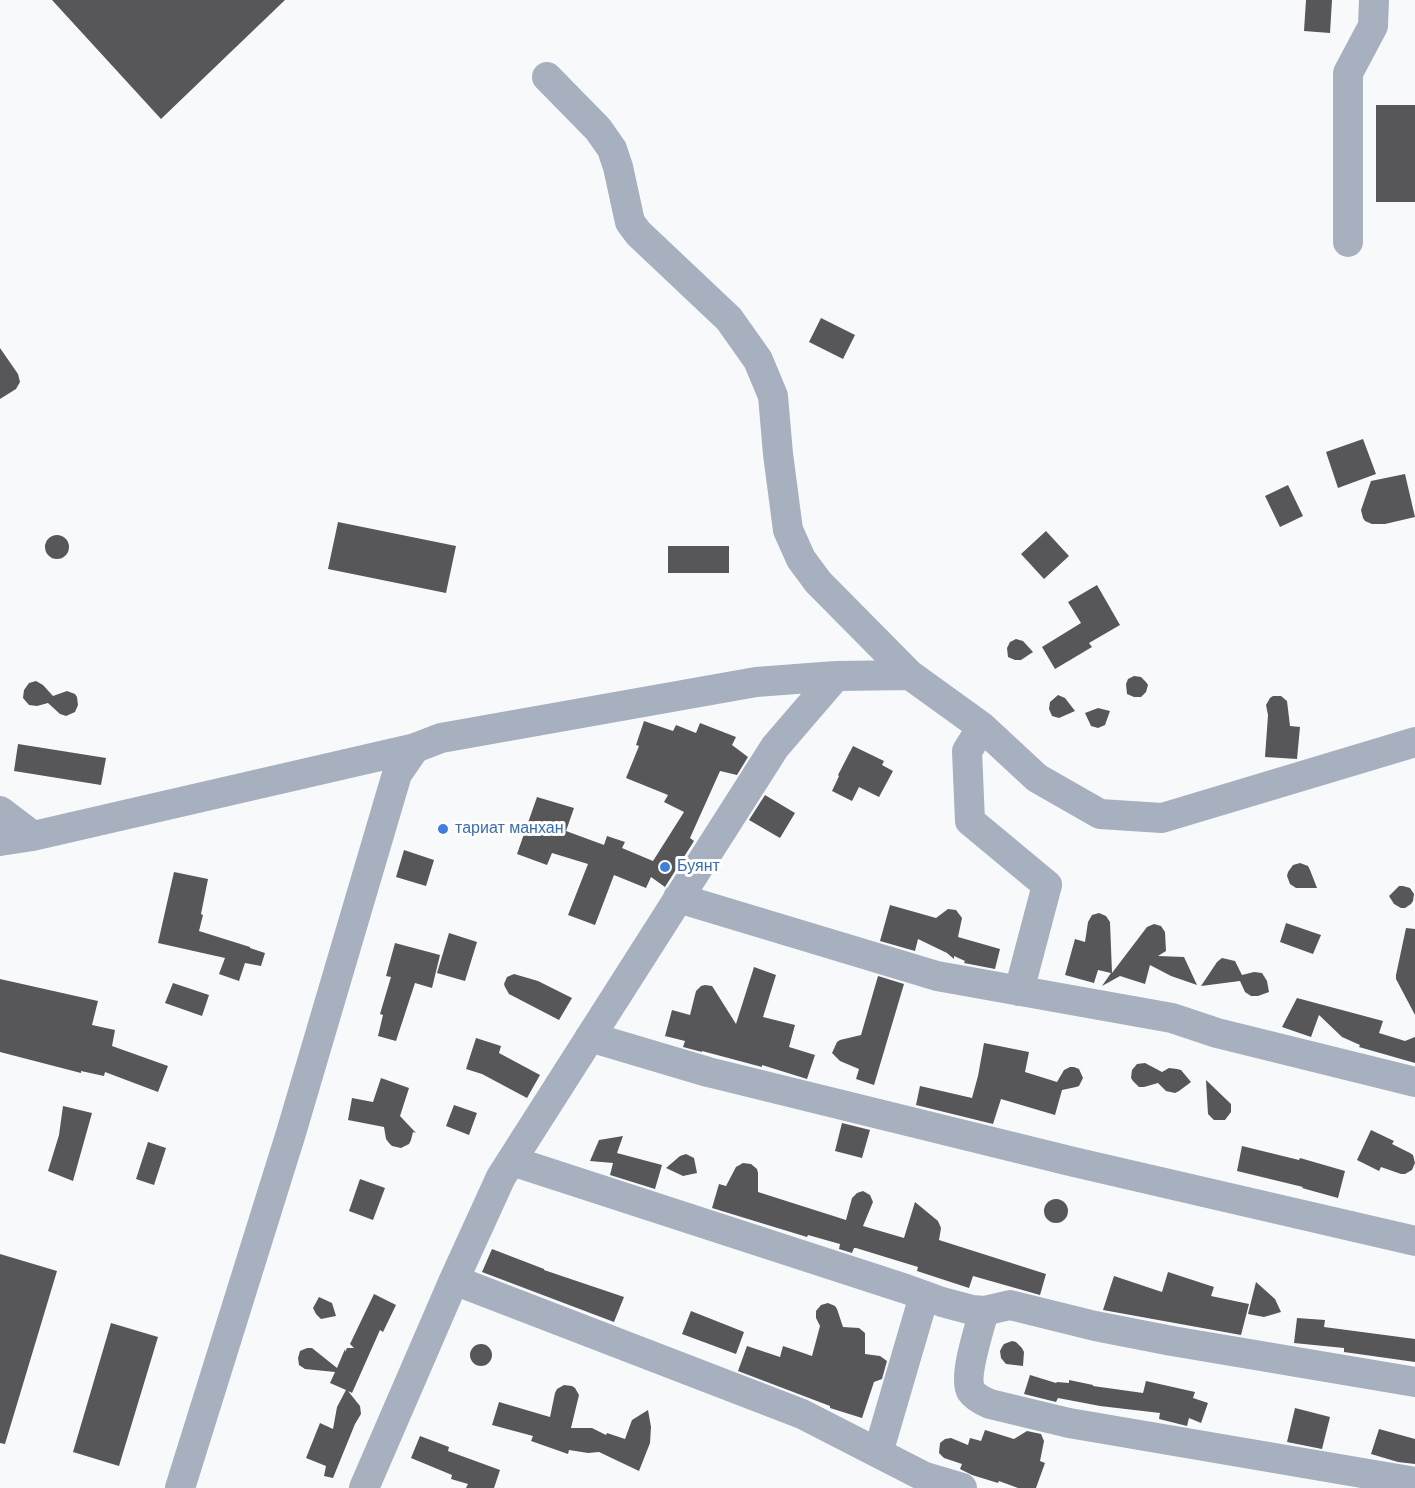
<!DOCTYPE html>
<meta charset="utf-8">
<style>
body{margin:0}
canvas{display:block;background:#f8f9fb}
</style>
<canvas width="1415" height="1488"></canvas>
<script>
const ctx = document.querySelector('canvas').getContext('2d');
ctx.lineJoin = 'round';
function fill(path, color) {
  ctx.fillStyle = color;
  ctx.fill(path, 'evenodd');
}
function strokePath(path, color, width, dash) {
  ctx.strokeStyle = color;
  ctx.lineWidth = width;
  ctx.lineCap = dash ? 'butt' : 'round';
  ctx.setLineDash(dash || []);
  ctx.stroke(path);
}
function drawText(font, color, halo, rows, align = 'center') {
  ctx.font = font + ' Helvetica,sans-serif';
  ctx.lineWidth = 6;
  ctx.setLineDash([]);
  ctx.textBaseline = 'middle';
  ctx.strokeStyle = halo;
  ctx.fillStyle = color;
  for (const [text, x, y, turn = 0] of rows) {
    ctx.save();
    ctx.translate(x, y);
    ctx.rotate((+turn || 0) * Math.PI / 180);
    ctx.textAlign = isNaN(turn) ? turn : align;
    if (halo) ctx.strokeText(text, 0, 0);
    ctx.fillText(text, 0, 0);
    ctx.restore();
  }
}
fill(new Path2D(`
 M52 0H285L161 119Z
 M1306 0H1332L1330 33 1304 31Z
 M1376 105H1415V202H1376Z
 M821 318 855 335 843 359 809 342Z
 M0 348 18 374 20 382 16 389 0 399Z
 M1363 439 1376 474 1338 488 1326 452Z
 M1405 474 1415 517 1385 524H1372L1365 521 1363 518 1361 510 1371 481Z
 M1288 485 1303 516 1280 527 1265 496Z
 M338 522 456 546 446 593 328 569Z
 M1046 531 1069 556 1044 579 1021 554Z
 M45 547a12 12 0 1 1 24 0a12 12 0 1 1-24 0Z
 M668 546H729V573H668Z
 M1097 585 1120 625 1089 643 1092 647 1055 669 1042 647 1081 623 1068 602Z
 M1016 639 1023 641 1033 652 1021 660H1015L1008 657 1007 648 1010 642Z
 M1134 676 1141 677 1146 682 1148 685 1146 692 1141 697H1134L1127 694 1126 684 1128 679Z
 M36 681 43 685 53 696 67 691 75 694 77 697 78 705 75 712 66 716 60 714 48 703 37 706 29 705 23 698 24 690 29 683Z
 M1058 695 1065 698 1075 711 1059 718 1052 716 1049 709 1050 702Z
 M1273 696H1281L1287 701 1290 726 1300 727 1297 759 1265 757 1268 715 1266 705 1270 698Z
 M1098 708 1110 711 1105 725 1098 728 1091 726 1085 713Z
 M644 721 673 731 676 725 696 733 700 723 736 737 732 745 748 757 737 775 720 771 690 838 694 841 665 887 651 877 646 888 614 875 595 925 568 915 588 864 552 853 547 865 517 854 537 797 574 808 566 831 604 845 607 836 625 842 622 848 653 861 684 812 664 802 668 795 626 778 639 746 636 745Z
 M18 744 106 758 101 785 14 771Z
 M853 746 884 761 882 765 893 771 879 797 859 787 852 801 832 791 839 776 838 775Z
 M765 795 795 813 780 838 749 820Z
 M404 850 434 860 426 886 396 877Z
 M1300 863 1308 866 1310 870 1317 888H1296L1290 884 1287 876 1288 872 1293 865Z
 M174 872 208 879 201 914 203 915 199 931 250 947V948L265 953 261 966 245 963 239 981 219 974 225 958 158 943Z
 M1399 886H1403L1410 888 1414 894 1413 901 1411 904 1405 908H1401L1394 904 1389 896Z
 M890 905 936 918 948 909 956 910 962 918 958 937 1000 949 995 969 964 963 965 961 954 956V959L947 953 918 939 915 951 880 941Z
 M1099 913 1106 916 1110 922 1112 973 1147 927 1154 924 1161 926 1165 932 1166 951 1158 956 1184 957 1197 985 1171 976 1150 965 1145 984 1120 976 1102 986 1111 973 1098 970 1094 983 1065 975 1075 939 1085 942 1088 922 1092 915Z
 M1286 923 1321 935 1313 954 1280 942Z
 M1406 928 1415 929V1015L1396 979V975Z
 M449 933 477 942 465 981 437 973Z
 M395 943 440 955 432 988 415 983 396 1041 378 1036 383 1015 380 1014 391 977 386 976Z
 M1222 958 1235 961 1242 975 1254 972 1262 973 1267 981 1269 992 1258 996H1251L1245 992 1240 981 1201 986 1217 962Z
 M754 967 776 975 763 1017 795 1025 789 1047 815 1055 807 1079 762 1065V1067L702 1051V1052L683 1047 685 1041 665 1036 672 1010 690 1015 696 991 701 986 705 985 712 986 714 989 736 1024Z
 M514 974 538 981 572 998 559 1020 509 994 505 987 504 984 507 977Z
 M878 976 904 984 874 1085 856 1079 859 1069 840 1061 832 1053 837 1042 840 1040 861 1035Z
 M0 979 98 1001 92 1025 115 1030 112 1046 168 1066 158 1092 105 1072 104 1076 81 1071V1073L0 1052Z
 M173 983 209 995 202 1016 165 1003Z
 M1297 998 1383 1021 1379 1033 1405 1041 1415 1037V1063L1359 1047 1360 1045 1342 1037 1319 1015 1311 1037 1282 1027Z
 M476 1038 501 1046 499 1053 540 1075 527 1098 482 1074 466 1069Z
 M984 1043 1029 1052 1025 1072 1057 1082 1064 1070 1070 1067H1074L1079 1069 1083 1078 1079 1086 1076 1087 1062 1090 1055 1115 1001 1099 993 1124 916 1105 920 1086 972 1098 978 1076Z
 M1145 1063 1162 1072 1169 1068 1177 1069 1181 1070 1191 1082 1179 1091 1175 1093 1166 1091 1158 1083 1144 1087H1139L1133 1081 1131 1078 1132 1070 1137 1064Z
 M381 1078 409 1088 400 1116 416 1133 413 1132 411 1140 409 1144 401 1148 392 1146 389 1143 386 1139 384 1127 348 1120 352 1098 373 1102Z
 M1206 1080 1231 1104V1112L1225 1120H1214L1208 1114Z
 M454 1105 477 1113 469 1135 446 1126Z
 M63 1106 92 1113 73 1181 48 1171 59 1135Z
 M842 1123 870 1130 862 1158 835 1151Z
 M1371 1130 1394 1141 1392 1144 1410 1153 1413 1155 1415 1163 1412 1170 1405 1174H1401L1381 1167 1379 1171 1357 1160Z
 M623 1136 617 1153 662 1165 655 1189 610 1175 613 1163 590 1161 599 1140Z
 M148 1142 166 1148 154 1185 136 1179Z
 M1242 1146 1299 1160 1300 1158 1345 1171 1338 1198 1302 1188 1303 1187 1237 1171Z
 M686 1154 694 1158 697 1173 683 1176 666 1168 680 1156Z
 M743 1163 751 1164 757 1169 758 1173V1192L846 1220 852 1198 857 1193 863 1191 870 1195 873 1202 863 1226 904 1238 915 1202 938 1221 941 1228 939 1240 1046 1274 1040 1295 973 1276 969 1288 917 1271 918 1267 856 1248H854L852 1253 839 1249 840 1244 808 1235 807 1237 712 1208 719 1184 726 1186 736 1167Z
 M360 1179 385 1188 373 1220 349 1211Z
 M1044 1211a12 12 0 1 1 24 0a12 12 0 1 1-24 0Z
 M492 1249 544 1269V1270L624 1297 614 1322 482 1272Z
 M0 1254 57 1271 5 1444 0 1443Z
 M1168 1272 1214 1287 1211 1296 1249 1304 1241 1335 1103 1310 1114 1276 1162 1292Z
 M1256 1282 1275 1299 1281 1312 1264 1317 1248 1314Z
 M374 1294 396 1305 383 1332 380 1330 352 1393 348 1391 360 1406 361 1414 355 1424 333 1478 324 1476 326 1466 306 1458 320 1423 333 1429 337 1407 346 1390 330 1383 335 1372 305 1369 299 1365 298 1358 300 1351 307 1348H312L337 1368 345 1349V1352L347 1348H354L350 1344Z
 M319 1297 332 1303 336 1316 321 1319 316 1314 313 1308Z
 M828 1303 835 1306 837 1309 843 1327 859 1328 865 1333V1354L880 1356 887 1361 882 1379 874 1382 862 1418 830 1408V1406L738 1371 747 1346 780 1357 783 1346 812 1356 820 1326 816 1318V1311L821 1305Z
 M691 1311 744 1332 736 1354 682 1334Z
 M1297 1318 1325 1320 1324 1327 1415 1339V1362L1344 1352V1348L1294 1343Z
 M111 1323 158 1337 119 1466 73 1452Z
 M1012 1341 1016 1342 1022 1348 1024 1352 1023 1366 1006 1364 1001 1358 1000 1351 1002 1347 1004 1344Z
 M470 1355a11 11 0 1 1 22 0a11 11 0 1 1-22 0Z
 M1030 1375 1056 1383 1057 1382 1069 1383V1380L1093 1385V1386L1143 1393 1146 1381 1195 1392 1193 1398 1208 1403 1201 1423 1189 1418 1187 1426 1159 1419 1160 1413 1100 1406 1058 1398 1056 1402 1024 1394Z
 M564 1385 572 1386 575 1388 579 1395 571 1428H592L606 1435 607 1433 625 1439 632 1420 648 1410 651 1427 650 1443 639 1471 599 1452 588 1453 569 1450 568 1454 531 1441 533 1436 492 1425 499 1402 550 1417 555 1393 557 1389Z
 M1295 1408 1330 1417 1322 1449 1287 1442Z
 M1379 1429 1415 1439V1464L1398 1462 1371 1454Z
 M985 1430 1014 1439 1027 1431 1041 1434 1044 1441 1040 1461 1045 1463 1036 1488H1018L999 1481 998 1483 972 1475 960 1469 962 1464 944 1458 939 1453 940 1443 945 1439 951 1438 968 1445 970 1438 981 1441Z
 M420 1436 449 1447 448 1451 500 1470 494 1488H466L468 1484 451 1479 452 1475 411 1458Z`), '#575759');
strokePath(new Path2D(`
 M547 77 598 129 612 149 618 167 630 222 638 233 729 319 758 360 773 396 778 454 788 530 801 559 818 582 910 675
 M1348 242V73L1373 26 1374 0
 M982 727 967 751 970 821 1047 885 1019 991
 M0 811 33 836
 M0 841 33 836 415 748
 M678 898 937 976 1172 1018 1217 1033 1415 1082
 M590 1037 708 1072 1074 1162 1415 1241
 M512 1161 906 1289 942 1302 972 1310 984 1311 1010 1305 1095 1326 1172 1341 1415 1382
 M454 1280 802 1414 925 1477 962 1488
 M984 1311C980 1327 963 1376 971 1391 975 1397 983 1401 990 1404L1069 1423 1415 1482
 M878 1453 924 1296
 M180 1488 291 1133 397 774 415 748 441 738 756 682 836 676 910 675 982 727 1037 778 1100 814 1162 818 1415 742
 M364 1488 454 1280 501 1177 775 747 836 676`), '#a6b0bf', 30);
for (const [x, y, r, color] of [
 [443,829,6,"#3f7fe0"],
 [665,867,6,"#3f7fe0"]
]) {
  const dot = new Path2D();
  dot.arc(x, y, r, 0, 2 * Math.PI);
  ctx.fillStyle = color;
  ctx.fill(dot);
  strokePath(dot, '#fff', 2);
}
drawText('16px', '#366cbe', '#fff', [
 ["тариат манхан",455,829],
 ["Буянт",677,867]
], 'left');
</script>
